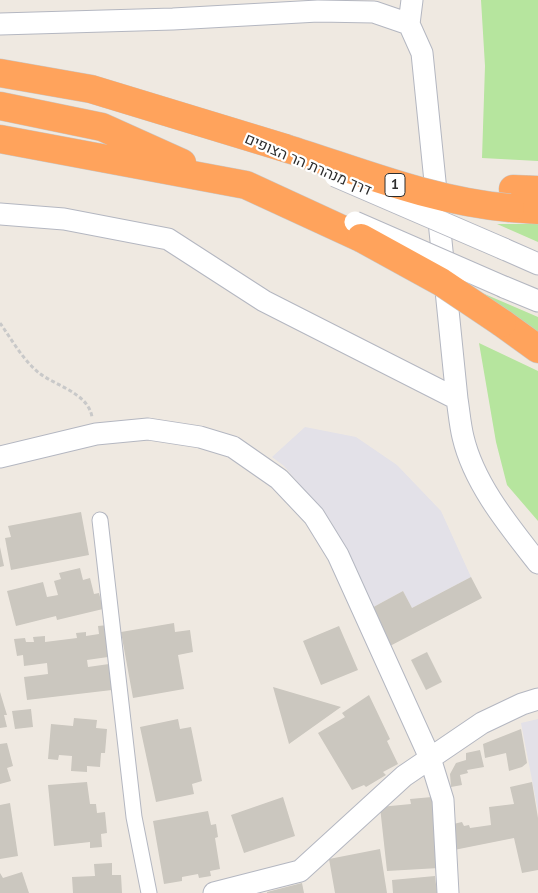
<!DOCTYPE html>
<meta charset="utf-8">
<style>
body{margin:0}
canvas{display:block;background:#efe9e1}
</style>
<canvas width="538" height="893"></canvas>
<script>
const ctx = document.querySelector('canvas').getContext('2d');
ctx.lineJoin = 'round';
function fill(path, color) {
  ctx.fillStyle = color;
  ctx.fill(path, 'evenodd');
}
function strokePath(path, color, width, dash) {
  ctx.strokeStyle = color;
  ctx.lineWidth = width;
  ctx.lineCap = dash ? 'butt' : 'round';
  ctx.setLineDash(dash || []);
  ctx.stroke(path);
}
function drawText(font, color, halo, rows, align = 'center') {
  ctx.font = font + ' "PT Sans",Heebo,sans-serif';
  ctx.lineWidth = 4.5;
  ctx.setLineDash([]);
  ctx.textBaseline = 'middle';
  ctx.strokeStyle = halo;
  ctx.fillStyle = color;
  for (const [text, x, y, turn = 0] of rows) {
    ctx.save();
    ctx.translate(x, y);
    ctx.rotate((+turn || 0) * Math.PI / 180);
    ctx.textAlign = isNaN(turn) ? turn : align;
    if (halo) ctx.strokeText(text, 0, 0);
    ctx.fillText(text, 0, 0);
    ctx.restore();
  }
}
fill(new Path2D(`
 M305 427 356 437 397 465 441 511 471 577 412 608 403 591 368 610 332 523 284 466 272 457Z
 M538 719V811L521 723Z`), '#e3e1e8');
fill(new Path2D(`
 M481 0H538V161L482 158 485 66Z
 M497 224H538V242Z
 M473 289 538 317V333Z
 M479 343 538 371V521L507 485 496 442Z`), '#b6e59e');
fill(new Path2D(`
 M81 512 89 555 11 570 5 538 11 537 8 526Z
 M0 547 4 566 0 567Z
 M80 568 83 580 90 578 94 594 99 593 103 609 57 620 56 616 16 626 7 591 43 582 47 597 58 595 54 581 61 579 59 573Z
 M471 577 482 598 388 647 368 610 403 591 412 608Z
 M174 623 175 632 190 630 193 652 178 655 184 689 133 698 121 632Z
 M108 625 110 644 106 645 108 657 87 660 88 667 109 664 112 690 27 700 24 677 48 674 47 663 24 666 23 655 17 656 14 639 25 638 26 642H34L33 637 45 636V642L77 638 76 633 86 632V636L99 634 98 626Z
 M339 626 358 670 321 685 303 641Z
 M427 652 442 682 426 690 411 660Z
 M273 687 341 707 289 744Z
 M0 692 7 715H4L7 727 0 728Z
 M369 695 390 739 387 741 398 764 383 772 386 775 366 787 364 785 352 790 318 733 345 717 342 713Z
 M31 709 33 727 15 729 12 711Z
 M74 718 97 720 96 728 107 729 105 753H101L100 767 87 766V772L71 771 72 756 59 755 58 760 48 759 51 724 73 726Z
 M178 719 180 729 191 727 202 781 192 784 194 794 156 802 140 727Z
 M521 729 527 763 522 767 509 771 506 753 485 758 483 744Z
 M7 743 13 766 7 768 11 781 0 784V744Z
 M480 750 484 767 467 770 468 773 460 775 462 785 451 787 450 774 456 763 466 760V753Z
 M87 782 90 804H96L97 813 105 812 107 833 101 834 102 847 90 848V842L54 846 48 785Z
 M532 782 538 818V870L522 873 514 838 454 850 449 825 462 822 464 826 469 825 470 828 491 825 489 807 514 804 510 787Z
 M283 797 295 836 244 853 231 815Z
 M432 797 439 868 387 871 380 807 411 804 410 799Z
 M10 803 18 856 0 859V805Z
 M208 811 211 825 216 824 218 837 215 838 220 869 210 871 211 876 199 878 198 874 182 877V881L164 884 153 821Z
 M380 849 387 893H335L329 859Z
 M112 863V875H121L122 893H73L72 877 95 876 94 864Z
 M22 872 29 893H0V873L3 878Z
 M435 876 437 893H393L392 880Z
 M302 883 304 893H267V892Z`), '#cbc7bf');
const street = new Path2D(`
 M100 520 134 817 149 893`);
const secondary = new Path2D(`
 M412 0 409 24 422 53 457 399C459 411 460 425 463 437 474 484 509 526 538 563
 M0 24 173 19 318 11 374 12 409 24
 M0 214 64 219 168 239 264 301 457 399
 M504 249 538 264
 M504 287 538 301
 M0 457 96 434 148 429 200 437 233 447 279 479 314 516 338 555 430 758 443 800 448 893
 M214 893 300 871 404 776 482 723 522 704 538 699`);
const highway = new Path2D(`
 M0 73 91 89 285 148
 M0 106 102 127 182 163
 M0 139 246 185 361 238
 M513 189 538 190
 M510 208 538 210
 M502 323 538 349`);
strokePath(street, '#b4b7c1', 17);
strokePath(secondary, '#b4b7c1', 23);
strokePath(highway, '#c9c9c9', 29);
strokePath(new Path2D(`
 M0 323C12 340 23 360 39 373 56 386 88 393 92 417`), '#c9c9c9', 3, [4, 2.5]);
strokePath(street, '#fff', 15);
strokePath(secondary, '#fff', 21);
strokePath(highway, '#ffa35c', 28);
const secondaryBridge = new Path2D(`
 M335 176 504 249
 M355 222 504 287`);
const highwayBridge = new Path2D(`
 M285 148C359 171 431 201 510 208
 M361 238 441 282 502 323`);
strokePath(secondaryBridge, '#b4b7c1', 23, []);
strokePath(highwayBridge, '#c9c9c9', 29, []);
strokePath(secondaryBridge, '#fff', 21);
strokePath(highwayBridge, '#ffa35c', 28);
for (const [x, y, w] of [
 [395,185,20]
]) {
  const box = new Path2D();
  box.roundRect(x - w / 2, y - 11.5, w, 23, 4);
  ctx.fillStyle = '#fff';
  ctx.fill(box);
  strokePath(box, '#2e2e2e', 1);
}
drawText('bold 14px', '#2e2e2e', null, [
 ["1",395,185]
]);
drawText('15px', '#2e2e2e', '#fff', [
 ["דרך מנהרת הר הצופים",308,165,23]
]);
</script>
